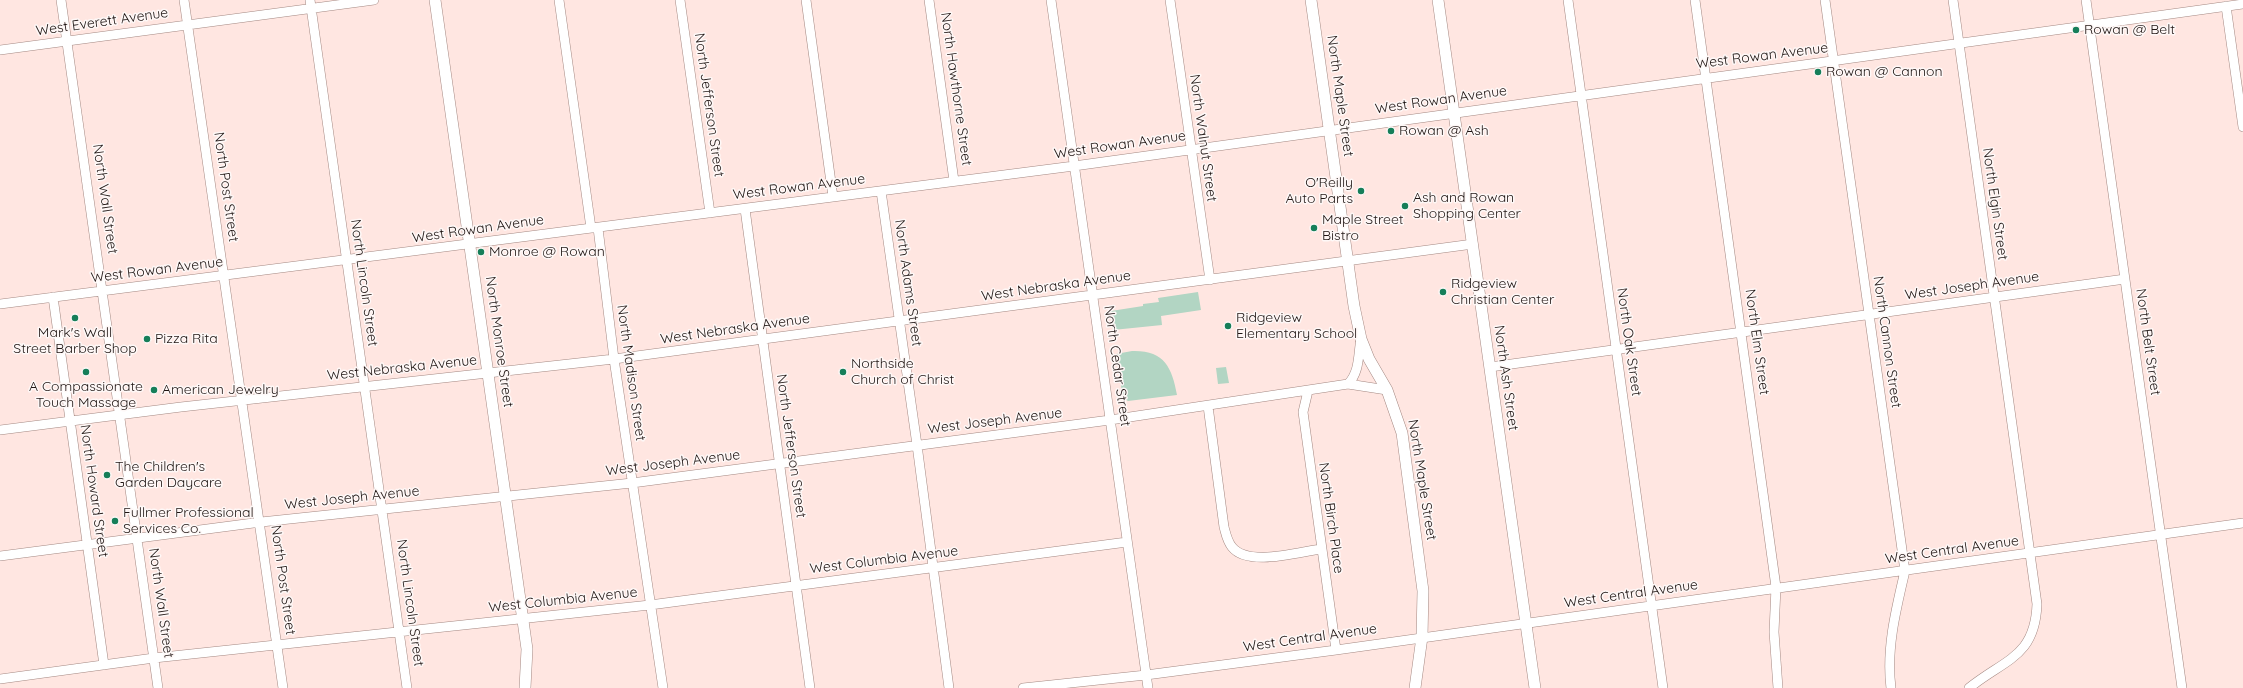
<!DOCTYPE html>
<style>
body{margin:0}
canvas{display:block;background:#ffe6e1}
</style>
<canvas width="2243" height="688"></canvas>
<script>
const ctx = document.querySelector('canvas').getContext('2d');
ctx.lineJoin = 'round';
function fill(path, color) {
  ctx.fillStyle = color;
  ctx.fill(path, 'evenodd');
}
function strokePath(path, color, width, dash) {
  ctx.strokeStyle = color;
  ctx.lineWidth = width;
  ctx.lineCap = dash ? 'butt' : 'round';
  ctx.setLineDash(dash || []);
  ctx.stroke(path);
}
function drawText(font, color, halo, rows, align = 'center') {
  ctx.font = font + ' Quicksand,sans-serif';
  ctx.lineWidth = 3;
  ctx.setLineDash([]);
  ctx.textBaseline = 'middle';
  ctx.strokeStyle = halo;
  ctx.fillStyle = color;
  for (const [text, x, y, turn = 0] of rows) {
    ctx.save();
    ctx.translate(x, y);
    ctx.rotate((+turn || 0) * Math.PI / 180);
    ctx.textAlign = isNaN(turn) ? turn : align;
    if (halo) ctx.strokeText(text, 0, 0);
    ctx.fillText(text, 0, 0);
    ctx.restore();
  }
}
fill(new Path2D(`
 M1198 292 1201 310 1161 316 1162 325 1113 330 1111 311 1143 306V304L1159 302 1158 298Z
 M1132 351C1164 350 1172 367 1177 395L1128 401 1123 398 1116 354Z
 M1226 367 1229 383 1218 384 1216 368Z`), '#b2d5c3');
const minor = new Path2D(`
 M61 0 158 688
 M184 0 283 688
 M310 0 407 688
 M559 0 591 228
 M680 0 710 213
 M806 0 833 197
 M929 0 954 181
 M1051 0 1148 688
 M1170 0 1210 280
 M1568 0 1663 688
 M1695 0 1776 587 1774 632 1778 688
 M1825 0 1905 571C1896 609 1886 649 1891 688
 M1953 0 2037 604C2035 657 2005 659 1969 688
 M2086 0 2182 688
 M2226 6 2243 127
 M0 50 374 0
 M881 191 917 445 949 688
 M745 209 810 688
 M598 228 614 359 663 688
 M53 297 104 665
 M0 304 1074 166 2243 4
 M1490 367 2125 279
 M1348 384C1360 372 1358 354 1361 339
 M1308 391 1303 412 1336 650
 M1208 406 1224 527C1226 534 1227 541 1232 547 1248 567 1298 552 1321 549
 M0 430 181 407 614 359 1473 244
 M0 556 261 522 632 483 1110 420 1348 384 1387 390
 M0 679 154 658 650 605 1127 542
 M1023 688 1146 675 1336 650 2243 523`);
const major = new Path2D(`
 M435 0 527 649 525 688
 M1311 0 1354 306 1361 339 1369 359 1387 390 1402 433 1423 591 1422 637 1415 688
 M1438 0 1535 688`);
strokePath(minor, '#a48882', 10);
strokePath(major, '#a48882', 12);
strokePath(minor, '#fff', 9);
strokePath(major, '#fff', 11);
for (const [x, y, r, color] of [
 [2076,30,4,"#167e59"],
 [1818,72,4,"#167e59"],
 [1391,131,4,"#167e59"],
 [1361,191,4,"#167e59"],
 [1405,206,4,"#167e59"],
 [1314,228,4,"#167e59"],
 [481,252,4,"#167e59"],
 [1443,292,4,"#167e59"],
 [75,318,4,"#167e59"],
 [1228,326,4,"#167e59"],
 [147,339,4,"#167e59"],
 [86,372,4,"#167e59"],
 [843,372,4,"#167e59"],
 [154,390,4,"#167e59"],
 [107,475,4,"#167e59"],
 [115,521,4,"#167e59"]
]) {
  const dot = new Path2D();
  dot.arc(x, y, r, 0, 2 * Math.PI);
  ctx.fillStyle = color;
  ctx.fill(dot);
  strokePath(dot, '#fef8f7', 1.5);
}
drawText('14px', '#1f1513', '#fef8f7', [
 ["West Everett Avenue",102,22,-8],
 ["West Rowan Avenue",1762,56,-7],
 ["North Hawthorne Street",956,89,82],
 ["North Maple Street",1340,96,82],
 ["West Rowan Avenue",1441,100,-8],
 ["North Jefferson Street",709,105,82],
 ["North Walnut Street",1203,138,82],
 ["West Rowan Avenue",1120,145,-8],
 ["North Post Street",226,187,82],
 ["West Rowan Avenue",799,187,-7],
 ["North Wall Street",105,199,82],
 ["North Elgin Street",1995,204,82],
 ["West Rowan Avenue",478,229,-8],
 ["West Rowan Avenue",157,270,-7],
 ["North Lincoln Street",364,283,82],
 ["North Adams Street",908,283,82],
 ["West Nebraska Avenue",1056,286,-8],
 ["West Joseph Avenue",1972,286,-8],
 ["West Nebraska Avenue",735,329,-8],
 ["North Monroe Street",499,342,82],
 ["North Oak Street",1629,342,82],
 ["North Elm Street",1757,342,82],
 ["North Cannon Street",1887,342,82],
 ["North Belt Street",2148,342,82],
 ["North Cedar Street",1117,366,82],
 ["West Nebraska Avenue",402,368,-6],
 ["North Madison Street",631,373,82],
 ["North Ash Street",1506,378,82],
 ["West Joseph Avenue",995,421,-7],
 ["North Jefferson Street",791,446,82],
 ["West Joseph Avenue",673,463,-7],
 ["North Maple Street",1422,480,81],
 ["North Howard Street",94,491,82],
 ["West Joseph Avenue",352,498,-6],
 ["North Birch Place",1331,518,82],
 ["West Central Avenue",1952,550,-8],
 ["West Columbia Avenue",884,560,-7],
 ["North Post Street",283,580,82],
 ["West Central Avenue",1631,594,-8],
 ["West Columbia Avenue",563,600,-6],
 ["North Wall Street",161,603,82],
 ["North Lincoln Street",410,603,82],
 ["West Central Avenue",1310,638,-8]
]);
drawText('14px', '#1f1513', '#fef8f7', [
 ["Rowan @ Belt",2084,30],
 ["Rowan @ Cannon",1826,72],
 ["Rowan @ Ash",1399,131],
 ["O'Reilly",1353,183,"right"],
 ["Auto Parts",1353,199,"right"],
 ["Ash and Rowan",1413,198],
 ["Shopping Center",1413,214],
 ["Maple Street",1322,220],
 ["Bistro",1322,236],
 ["Monroe @ Rowan",489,252],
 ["Ridgeview",1451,284],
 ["Christian Center",1451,300],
 ["Ridgeview",1236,318],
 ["Elementary School",1236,334],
 ["Mark's Wall",75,333,"center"],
 ["Street Barber Shop",75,349,"center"],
 ["Pizza Rita",155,339],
 ["Northside",851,364],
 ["Church of Christ",851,380],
 ["A Compassionate",86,387,"center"],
 ["Touch Massage",86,403,"center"],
 ["American Jewelry",162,390],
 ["The Children's",115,467],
 ["Garden Daycare",115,483],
 ["Fullmer Professional",123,513],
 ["Services Co.",123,529]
], 'left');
</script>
